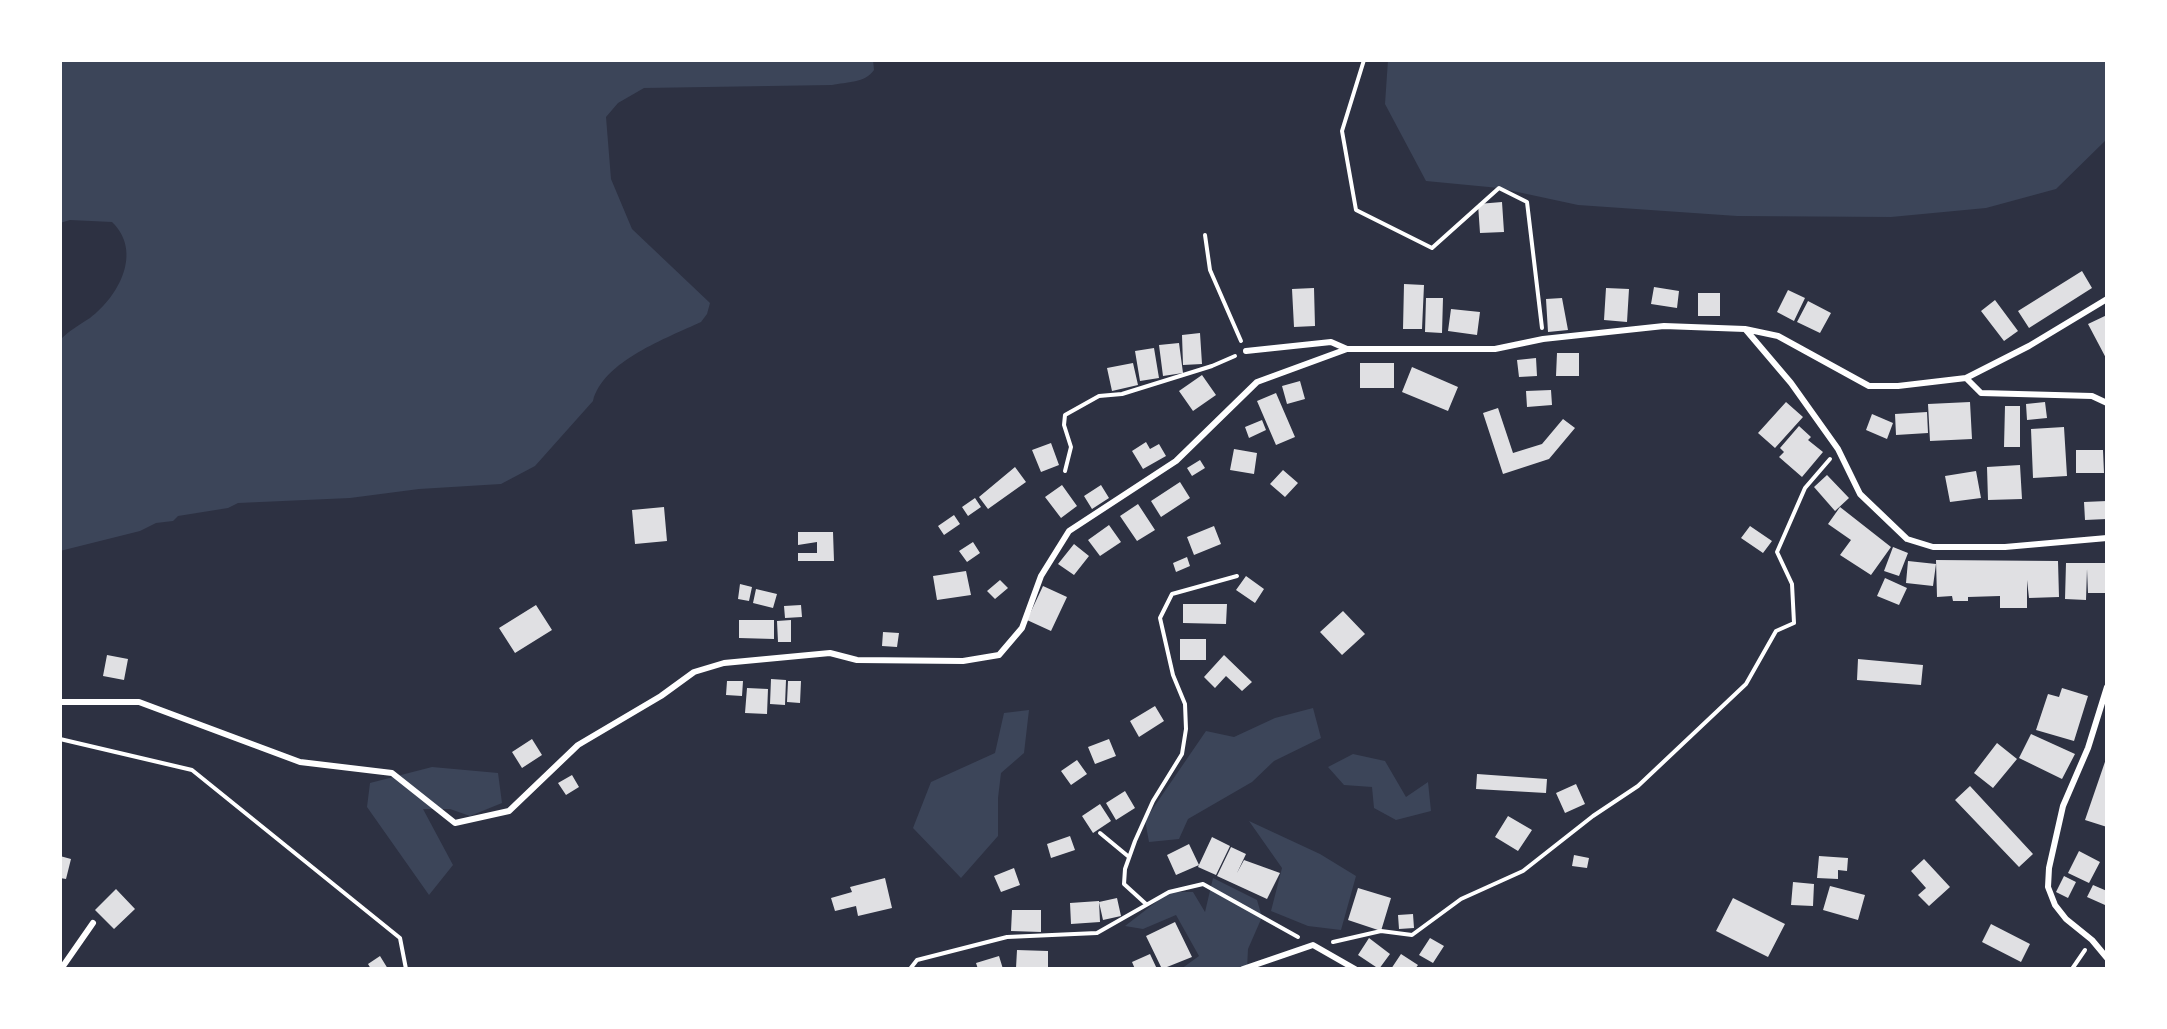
<!DOCTYPE html>
<style>
body{margin:0}
#map{position:relative;width:2167px;height:1029px;overflow:hidden;background:#2d3142;font-family:"Golos Text",sans-serif}
canvas{display:block}
.frame{position:absolute;inset:0;border:62px solid #fff;pointer-events:none}
</style>
<div id="map">
<canvas width="2167" height="1029"></canvas>
<div class="frame"></div>
</div>
<script>
const ctx = document.querySelector('canvas').getContext('2d');
ctx.lineJoin = 'round';
function fill(path, color) {
  ctx.fillStyle = color;
  ctx.fill(path, 'evenodd');
}
function strokePath(path, color, width, dash) {
  ctx.strokeStyle = color;
  ctx.lineWidth = width;
  ctx.lineCap = dash ? 'butt' : 'round';
  ctx.setLineDash(dash || []);
  ctx.stroke(path);
}
fill(new Path2D(`
 M60 60H873L874 70C865 83 847 82 832 85L644 88 618 103 606 117 611 179 632 229 710 303 707 314 701 322C667 338 603 361 593 401L535 466 501 484 419 489 350 498 238 503 228 508 178 516 173 521 156 523 140 531 60 551V340C70 330 79 325 90 318 119 296 143 252 112 222L70 220 60 223Z
 M1388 60H2107V139L2056 189 1986 208 1891 217 1737 216 1578 205 1499 188 1426 181 1385 104Z
 M1313 708 1321 738 1274 761 1252 782 1188 819 1179 839 1149 842 1145 820 1206 731 1234 737 1275 718Z
 M1029 710 1024 753 1001 773 998 798V836L961 878 913 828 931 782 995 753 1004 713Z
 M1353 754 1385 761 1406 797 1428 782 1431 811 1396 820 1374 808 1372 787 1344 785 1328 767Z
 M432 767 498 773 502 803 470 816 450 809H423L453 865 429 895 367 807 370 783Z
 M1249 821 1320 854 1356 876 1341 930 1308 926 1271 911 1282 868Z
 M1213 878 1257 900 1262 917 1248 949 1247 969H1181L1199 956 1176 915 1143 929 1125 926 1169 892H1193L1205 912Z`), '#3c4559');
fill(new Path2D(`
 M1502 202 1504 232 1480 233 1478 204Z
 M2082 271 2092 288 2029 328 2018 311Z
 M1404 284 1424 285 1422 329H1403Z
 M1654 287 1679 291 1677 308 1651 304Z
 M1314 288 1315 326 1294 327 1292 289Z
 M1606 288 1629 289 1627 322 1604 320Z
 M1788 290 1805 298 1794 321 1777 312Z
 M1698 293H1720V316H1698Z
 M1426 298H1443L1442 333 1425 332Z
 M1562 298 1568 330 1548 332 1546 299Z
 M1995 300 2018 331 2004 341 1981 311Z
 M1808 301 1831 313 1820 333 1797 322Z
 M1451 309 1480 312 1477 335 1448 331Z
 M2107 315V360L2088 324Z
 M1200 333 1202 364 1183 365 1182 335Z
 M1179 343 1183 373 1163 376 1159 345Z
 M1154 348 1159 378 1140 381 1135 351Z
 M1557 353H1579V376H1556Z
 M1536 358 1537 376 1519 377 1517 360Z
 M1133 363 1138 385 1112 391 1107 368Z
 M1360 363H1394V388H1360Z
 M1412 367 1458 387 1448 411 1402 392Z
 M1202 375 1216 395 1193 411 1179 391Z
 M1300 381 1305 399 1287 404 1282 386Z
 M1551 390 1552 405 1527 407 1526 391Z
 M1276 393 1295 437 1276 445 1257 401Z
 M1786 402 1803 417 1775 448 1758 433Z
 M1970 402 1972 439 1930 441 1928 404Z
 M2045 402 2047 418 2027 420 2026 404Z
 M2005 406H2020V447H2004Z
 M1498 408 1513 453 1542 444 1563 419 1575 428 1549 459 1503 474 1483 413Z
 M1927 412 1928 433 1896 435 1895 414Z
 M1872 414 1893 423 1887 439 1866 430Z
 M1262 420 1266 430 1249 438 1245 427Z
 M1799 426 1811 437 1808 440 1823 452 1802 477 1779 457 1784 452 1780 448Z
 M2064 427 2067 476 2033 478 2031 429Z
 M1146 442 1150 449 1159 444 1166 456 1143 469 1132 451Z
 M1051 443 1059 465 1041 472 1032 450Z
 M1234 449 1257 453 1254 474 1230 470Z
 M2076 450H2103L2104 473H2076Z
 M1200 460 1205 468 1192 476 1187 468Z
 M2020 465 2022 499 1988 500 1987 467Z
 M1015 467 1026 482 988 509 979 497Z
 M1283 470 1298 483 1285 497 1270 484Z
 M1976 471 1981 498 1950 502 1945 476Z
 M1827 475 1849 498 1835 511 1814 487Z
 M1180 482 1190 498 1161 517 1151 501Z
 M1062 485 1077 506 1061 518 1045 497Z
 M1101 485 1109 498 1092 509 1084 496Z
 M975 498 981 507 968 516 962 507Z
 M2107 501V519L2085 520 2084 502Z
 M1138 504 1155 530 1137 541 1120 516Z
 M664 507 667 541 635 544 632 510Z
 M1840 507 1891 547 1871 575 1840 555 1851 540 1828 524Z
 M954 515 960 524 944 535 938 526Z
 M1109 525 1121 542 1100 556 1088 540Z
 M1214 526 1221 544 1194 555 1187 537Z
 M1750 526 1772 541 1763 553 1741 538Z
 M798 532H833L834 561H798V553H817V542L798 545Z
 M973 542 980 553 967 562 959 551Z
 M1074 544 1089 556 1074 575 1058 564Z
 M1893 547 1908 553 1899 576 1884 571Z
 M1187 557 1190 566 1176 572 1173 563Z
 M1936 560 2058 561 2059 597 2029 598 2027 580V608H2000V596L1968 597V601H1953L1952 596 1937 597Z
 M1908 561 1936 564 1933 586 1906 583Z
 M2066 563H2107V593H2088L2087 569 2086 600 2065 599Z
 M966 571 971 595 937 600 933 576Z
 M1246 576 1264 589 1255 603 1236 590Z
 M1885 578 1907 588 1899 605 1877 596Z
 M1000 580 1008 588 995 599 987 591Z
 M740 584 752 587 749 601 738 599Z
 M1043 586 1067 597 1051 631 1027 620Z
 M756 589 777 594 773 608 753 603Z
 M1183 604H1227L1226 624 1183 623Z
 M536 605 552 630 515 653 499 628Z
 M801 605 802 617 785 618 784 606Z
 M1343 611 1365 634 1342 655 1320 632Z
 M739 620H774V639L739 638Z
 M791 620V642H778L777 621Z
 M883 632 899 633 897 647 882 646Z
 M1180 639H1206V660H1180Z
 M107 655 128 659 124 680 103 676Z
 M1224 655 1252 682 1242 691 1226 676 1215 688 1204 677Z
 M1858 659 1923 665 1921 685 1857 680Z
 M771 679 786 680 785 705 770 704Z
 M727 681H743L742 696 726 695Z
 M788 681H801L800 703 787 702Z
 M747 688 768 689 767 714 745 713Z
 M2062 688 2088 696 2074 741 2036 730 2048 694 2059 697Z
 M1155 706 1164 721 1139 737 1130 721Z
 M2031 734 2075 754 2062 779 2019 758Z
 M532 739 542 755 522 768 512 752Z
 M1109 739 1116 756 1095 764 1088 747Z
 M1997 743 2017 759 1993 788 1974 773Z
 M2107 756V827L2085 820Z
 M1077 760 1087 774 1071 785 1061 771Z
 M1477 774 1547 779 1546 793 1476 789Z
 M572 775 579 787 566 795 558 783Z
 M1576 784 1585 804 1565 813 1556 793Z
 M1970 786 2033 854 2019 867 1955 800Z
 M1125 791 1135 808 1116 820 1106 803Z
 M1100 804 1111 821 1093 833 1082 816Z
 M1508 816 1532 830 1518 851 1495 837Z
 M1070 836 1075 850 1051 858 1047 844Z
 M1212 837 1230 846 1216 875 1198 867Z
 M1189 844 1199 865 1176 875 1167 855Z
 M1231 847 1246 854 1237 873 1244 860 1280 873 1267 899 1217 876Z
 M2079 851 2100 862 2089 883 2068 873Z
 M1574 855 1589 858 1587 868 1572 866Z
 M60 856 71 859 66 879 60 878Z
 M1819 856 1848 858 1847 871 1838 870V879L1817 878Z
 M1924 859 1950 887 1929 906 1918 895 1926 888 1911 871Z
 M1014 868 1020 885 1001 892 994 876Z
 M2064 876 2076 882 2068 898 2056 892Z
 M885 878 892 908 858 916 856 906 835 911 831 898 852 892 850 887Z
 M1793 882 1814 884 1813 906 1791 905Z
 M2093 885 2107 891 2105 905 2087 897Z
 M1830 886 1865 895 1858 920 1823 910Z
 M1358 888 1391 898 1381 931 1348 920Z
 M116 889 135 909 114 929 95 910Z
 M1117 898 1121 916 1103 920 1099 902Z
 M1733 898 1785 924 1768 957 1716 931Z
 M1099 901 1100 922 1071 924 1070 903Z
 M1012 910H1041V932L1011 931Z
 M1413 914 1414 928 1399 929 1398 915Z
 M1175 922 1192 957 1162 969 1146 936Z
 M1991 924 2030 944 2021 962 1982 942Z
 M1369 938 1390 954 1379 969 1358 955Z
 M1430 938 1444 946 1433 963 1419 955Z
 M1017 950 1048 951V969L1016 968Z
 M1150 954 1157 969H1135L1132 962Z
 M1401 954 1418 965 1415 969H1391Z
 M380 956 388 969H371L368 964Z
 M999 956 1003 969H978L976 963Z`), '#e0e0e3');
strokePath(new Path2D(`
 M1364 60 1342 131 1356 210 1432 248 1499 188 1527 202 1542 328
 M1205 235 1210 270 1241 341
 M1065 471 1071 447 1064 425 1065 415 1099 396 1122 394 1212 366 1235 356
 M60 739 192 770 400 938 406 969
 M1100 833 1129 857
 M1146 904 1124 884 1125 869 1135 841 1153 801 1182 754 1186 729 1185 704 1173 675 1160 618 1172 594 1237 576
 M1333 942 1381 931 1412 935 1461 899 1523 871 1593 816 1638 786 1746 684 1776 631 1794 623 1792 584 1777 552 1805 488 1830 459
 M910 969 917 960 1007 937 1097 933 1169 892 1203 884 1298 937
 M2072 969 2085 950`), '#fff', 4);
strokePath(new Path2D(`
 M1746 330 1791 383 1838 449 1860 494 1907 539 1933 547H2005L2107 538
 M1246 351 1331 342 1347 349
 M1966 378 1981 393 2092 396 2107 403
 M2107 687 2088 748 2063 806 2049 868 2048 887 2055 905 2066 919 2092 940 2107 958
 M60 702H139L300 762 392 773 455 823 509 811 578 745 661 696 694 672 724 663 830 653 857 660 963 661 999 655 1022 628 1041 576 1069 531 1176 461 1257 382 1347 349H1495L1543 339 1664 326 1745 329 1778 336 1869 386H1898L1966 378 2029 346 2107 299
 M61 969 93 923
 M1243 969 1313 945 1355 969`), '#fff', 6);
</script>
